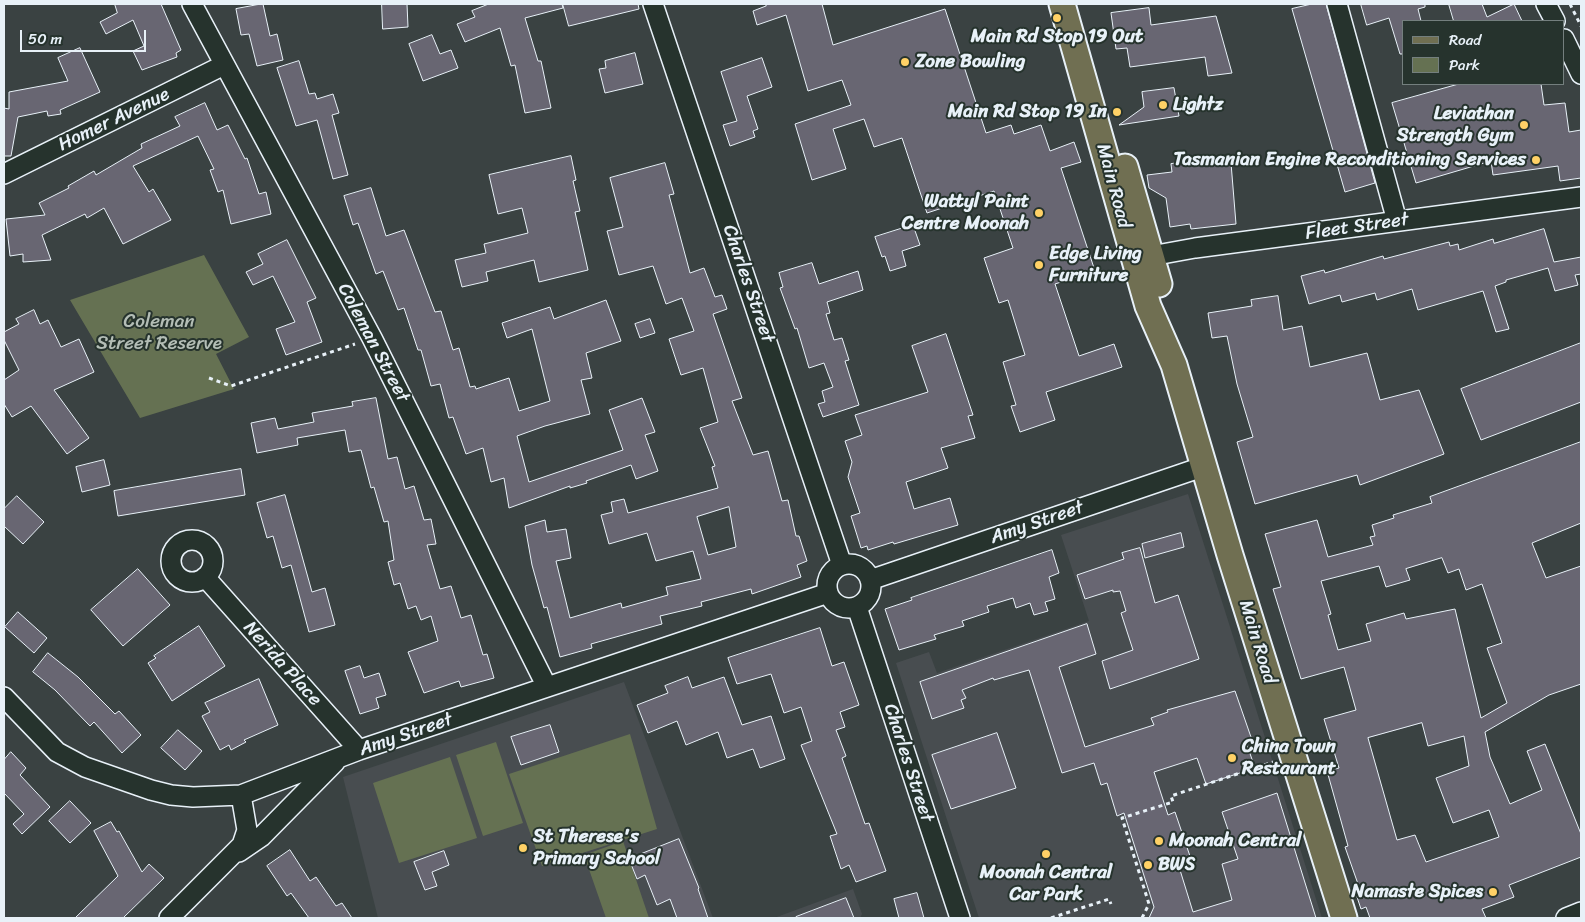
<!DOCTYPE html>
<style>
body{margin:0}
#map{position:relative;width:1585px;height:922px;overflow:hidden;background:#3a4242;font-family:Sriracha,sans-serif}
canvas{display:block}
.frame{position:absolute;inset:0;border:5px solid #e8f1f8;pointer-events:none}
.legend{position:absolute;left:1402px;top:20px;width:162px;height:65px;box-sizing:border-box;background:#26332d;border:1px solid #747f7e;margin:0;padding:6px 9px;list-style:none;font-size:15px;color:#e8f1f8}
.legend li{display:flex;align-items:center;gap:10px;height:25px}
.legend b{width:25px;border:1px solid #747f7e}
.scale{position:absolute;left:20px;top:30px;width:126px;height:22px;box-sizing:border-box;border:2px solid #e8f1f8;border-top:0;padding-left:6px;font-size:15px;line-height:18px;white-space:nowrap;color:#e8f1f8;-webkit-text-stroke:4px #26332d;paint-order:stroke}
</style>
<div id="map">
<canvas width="1585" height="922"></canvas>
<div class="frame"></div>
<ul class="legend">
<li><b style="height:6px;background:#706f52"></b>Road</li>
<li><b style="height:14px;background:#657152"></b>Park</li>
</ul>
<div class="scale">50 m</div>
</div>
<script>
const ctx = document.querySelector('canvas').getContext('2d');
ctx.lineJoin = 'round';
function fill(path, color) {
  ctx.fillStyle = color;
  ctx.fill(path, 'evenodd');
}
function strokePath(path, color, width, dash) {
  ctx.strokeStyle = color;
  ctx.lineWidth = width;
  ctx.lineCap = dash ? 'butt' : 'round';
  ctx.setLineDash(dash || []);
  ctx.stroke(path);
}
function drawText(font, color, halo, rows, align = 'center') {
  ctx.font = font + ' Sriracha,sans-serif';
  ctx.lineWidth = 4;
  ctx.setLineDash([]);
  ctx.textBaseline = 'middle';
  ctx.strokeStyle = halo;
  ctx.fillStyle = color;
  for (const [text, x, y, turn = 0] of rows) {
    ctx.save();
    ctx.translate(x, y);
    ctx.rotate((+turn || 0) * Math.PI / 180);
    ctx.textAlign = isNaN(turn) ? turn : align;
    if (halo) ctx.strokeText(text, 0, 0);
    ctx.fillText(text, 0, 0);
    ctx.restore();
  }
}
fill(new Path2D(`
 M1188 494 1322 918H979L896 663 929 652 937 673 1089 621 1061 535Z
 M624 682 713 918H378L343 777Z
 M853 889 862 914 860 918H774Z`), '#484d50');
fill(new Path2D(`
 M204 255 249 337 216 354 234 389 140 418 70 300Z
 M630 734 657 829 542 866 509 774Z
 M496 742 523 823 483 836 456 755Z
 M450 757 477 838 399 863 373 783Z
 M623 841 649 918H606L584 855Z`), '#657152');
const building = new Path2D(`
 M115 4H161L181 50 176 53 177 57 142 70 133 51 144 46 133 20 106 34 100 22 117 13Z
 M263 4 270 36 277 34 283 60 257 66 249 34 241 35 236 9Z
 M382 4H407L408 27 383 29Z
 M489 4H562L563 8 525 18 538 61H541L551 108 525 113 515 65 511 66 500 28 465 42 457 24 475 17 472 11Z
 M563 4H638L639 9 569 26Z
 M765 4H822L833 45 945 9 986 133 1011 125 1014 134 1041 125 1050 151 1074 142 1081 162 1061 168 1095 271 1055 284 1079 356 1114 344 1122 367 1046 392 1055 420 1020 432 1011 406 1016 405 1003 362 1025 355 1008 300 999 303 984 258 1013 248 994 191 927 213 902 138 874 147 864 119 833 129 846 169 812 180 795 124 851 105 842 80 808 91 786 15 757 25 753 11 766 6Z
 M1312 4H1326L1375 183 1345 192 1292 9Z
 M1361 4H1425V7L1418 9 1421 21H1404V54H1400L1389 18 1367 25Z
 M1449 4H1482L1487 17 1514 4 1522 21H1454Z
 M1149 8 1151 25 1216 16 1232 73 1208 76 1205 57 1130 67 1127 48 1116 49 1111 13Z
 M432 35 440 54 451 50 458 68 423 81 409 44Z
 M80 48 100 92 60 110 61 114 48 116 47 111 18 117 11 156H4V108L9 109V92L68 81 58 58Z
 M635 53 643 84 605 93 599 69 606 68 605 61Z
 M762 58 772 87 747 96 758 129 753 131 755 137 730 146 723 125 737 121 721 72Z
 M299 61 309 94 315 93 317 99 333 94 339 113 332 115 348 175 333 179 317 120 296 126 277 68Z
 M1459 84H1541L1544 105 1565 103 1569 132 1581 130V178L1560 181 1558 166 1493 175 1491 161 1416 183 1392 103Z
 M1174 88 1179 116 1119 125 1144 107 1142 92Z
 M205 103 217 130 228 125 245 159 247 158 259 194 266 192 271 214 231 224 223 190 218 192 210 170 214 169 198 136 133 166 149 192 153 189 171 220 123 244 104 208 87 218 85 214 42 235 51 260 23 262V254L10 256 6 219 45 215 39 203 69 188 68 186 94 171 96 175 142 148 141 144 180 126 175 117Z
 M571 156 576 180 573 181 580 211 575 212 588 270 539 282 534 260 486 272 488 281 462 287 455 260 486 253 484 244 528 233 522 208 498 214 489 175Z
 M1210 159 1231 163 1236 224 1191 229 1190 224 1170 227 1166 198 1149 188 1147 175 1172 172 1171 164Z
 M665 163 674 194 669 195 690 273 704 268 715 297 722 295 727 309 713 314 742 398 732 401 753 455 768 451 782 501 788 500 796 536H799L807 561 797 565 801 577 752 594 751 589 701 602 702 606 660 616 662 624 591 644 592 648 560 657 547 607 544 608 532 565 525 526 545 520 547 532 566 529 571 558 556 561 570 618 621 603 622 608 668 595 666 587 701 579 693 551 656 561 647 533 609 544 601 515 613 512 611 502 624 499 628 513 718 488 712 467 715 466 700 428 718 422 703 368 681 375 669 339 694 331 682 298 666 304 653 266 619 275 607 231 623 227 610 178ZM729 507 736 547 708 555 697 517Z
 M371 188 386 236 404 230 435 312 441 311 453 350 459 348 470 387 475 386 476 389 509 378 519 411 550 401 532 329 507 338 502 323 550 307 554 319 606 300 621 341 586 353 592 378 581 380 590 414 545 426 517 436 529 482 623 450 609 410 642 398 655 432 645 435 658 471 636 479 631 465 586 481 587 483 570 488V486L509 508 504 478 491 482 483 448 466 454 453 417 449 418 440 384 431 386 421 350H418L404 308 398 310 383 271 376 274 358 223 353 225 344 196Z
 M913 225 920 245 902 251 906 266 890 271 885 256 882 257 875 237Z
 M1544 229 1554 262 1581 257V274L1575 275 1578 285 1555 291 1548 268 1506 280V282L1495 286 1509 329 1496 332 1483 291 1418 310 1412 289 1377 300 1375 293 1342 302 1340 295 1309 304 1301 276 1324 270 1325 273 1383 256 1384 259 1449 242 1450 246 1458 244 1459 250 1493 239 1494 243Z
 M287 240 316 298 307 302 322 342 286 355 276 329 295 322 273 276 253 285 246 272 263 264 258 254Z
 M812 263 819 284 858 271 863 290 827 302 830 313 826 314 834 340 842 338 849 360 845 361 859 405 823 417 818 404 825 402 822 391 833 387 824 363 809 368 797 328 795 329 780 288 783 287 779 273Z
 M1278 296 1283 330 1302 326 1310 367 1367 353 1380 400 1419 390 1444 454 1360 485 1357 475 1255 504 1237 442 1253 437 1237 384 1227 336 1212 338 1208 313 1252 306 1251 300Z
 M34 310 40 324 48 320 61 347 79 339 94 372 54 390 89 438 67 454 31 406 12 417 4 404V380L19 370 4 340V332L19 324 16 319Z
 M650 319 655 333 640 338 635 324Z
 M946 334 973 415 968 416 975 438 941 448 948 468 906 482 914 509 950 498 958 525 894 544 893 542 868 550 867 546 861 548 851 516 860 513 848 477 852 462 845 441 862 435 855 415 928 392 912 346Z
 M1581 343V402L1481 440 1461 389Z
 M376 398 388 459 397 457 405 489 414 486 424 520 431 519 436 544 427 545 440 589 451 586 461 618 471 615 483 655 487 654 494 678 461 687 459 681 424 693 408 652 438 641 431 616 421 620 416 606 408 609 400 583 394 585 388 562 394 560 388 521 384 522 374 487 371 488 361 450 349 452 345 430 297 438 298 445 257 453 251 423 275 418 278 429 314 422 312 413 353 406 352 402Z
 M1581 442V523L1532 543 1546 578 1581 566V684L1549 695 1485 732 1490 757 1510 804 1542 790 1527 751 1545 744 1581 834V857L1509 885 1514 897 1482 909 1486 918H1370L1366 907 1361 909 1353 885 1358 884 1345 847 1348 846 1327 771 1339 768 1324 719 1356 710 1344 667 1301 679 1273 589 1281 587 1265 534 1317 520 1328 557 1373 545 1370 537 1375 536 1372 525 1394 518 1393 515 1432 503 1430 497ZM1442 558 1448 573 1459 569 1466 590 1482 584 1502 643 1487 648 1507 703 1481 718 1455 609 1406 619 1404 613 1366 624 1371 641 1338 650 1328 615 1331 614 1321 581 1379 566 1386 587 1410 580 1406 569ZM1422 723 1428 746 1464 736 1469 766 1436 778 1453 823 1489 810 1499 837 1426 862 1415 835 1397 840 1368 738Z
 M104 460 110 485 82 492 76 467Z
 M241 469 245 495 118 516 114 491Z
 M285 495 312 592 325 588 335 625 309 632 291 565 282 568 273 536 267 538 257 503Z
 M17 496 44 522 23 544 4 526V509Z
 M1181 533 1184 547 1145 558 1142 544Z
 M1140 548 1155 603 1178 595 1199 659 1110 689 1102 661 1133 650 1121 613 1126 611 1120 591 1113 592V590L1085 599 1077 575 1124 559 1122 553Z
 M1052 550 1059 573 1049 577 1055 599 1045 602 1048 611 1034 615 1030 603 1016 608 1013 598 987 606 989 612 962 621 964 626 934 635 936 639 899 650 885 609 912 600 911 598Z
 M138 569 170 605 123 646 91 610Z
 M18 612 47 638 34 653 5 627Z
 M1087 624 1096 654 1059 667 1085 747 1154 725 1151 718 1168 712 1167 710 1235 691 1252 740 1246 742 1255 768 1206 784 1197 758 1154 772 1168 815 1175 812 1193 865 1180 870 1193 912 1232 900 1222 864 1238 859 1222 812 1277 793 1316 918H1149L1154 907 1124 813 1117 816 1107 783 1101 785 1094 763 1062 773 1029 670 994 680 993 678 962 690 966 698 961 700 964 708 932 719 920 682Z
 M199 626 225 666 172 701 148 663 156 658 154 656Z
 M820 628 832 666 844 662 859 705 840 712 845 727 836 730 846 756 842 758 857 801 865 824 869 823 886 871 856 882 849 865 841 869 830 836 837 834 801 745 812 741 801 707 784 713 771 674 737 684 728 658Z
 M48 653 78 677 115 714 119 711 141 735 122 753 94 722 90 726 55 690 33 672Z
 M360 666 364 678 379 673 386 695 376 698 379 708 360 714 345 671Z
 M688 677 692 688 724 677 742 725 771 716 785 759 760 768 753 749 727 758 718 732 686 745 677 721 648 733 637 705 668 693 665 686Z
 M259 679 278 725 244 740 246 742 231 750 229 745 220 750 202 716 210 712 205 703Z
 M550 725 559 752 521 765 511 737Z
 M178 730 202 751 185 770 161 748Z
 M997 733 1016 788 951 809 932 755Z
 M11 752 26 768 20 775 50 807 22 834 13 824 24 814 4 793V760Z
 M70 801 91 823 70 843 49 821Z
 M111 822 117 832 119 831 142 872 149 864 164 878 123 918H75L118 876 94 831Z
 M679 839 699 888 698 889 708 918H677L670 899 657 905 645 875 637 879 629 859Z
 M290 850 310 881 316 877 336 906 342 903 352 918H309L291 893 287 896 267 866Z
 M444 851 449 865 432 872 437 886 425 890 414 862Z
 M917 893 924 918H899L894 899Z
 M846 898 854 918H796V917Z`);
fill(building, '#686672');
strokePath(building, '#e8f1f8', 1);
const minor = new Path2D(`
 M192 4 372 338 547 687
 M653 4 842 565
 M1337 4 1397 221
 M1546 4 1555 21
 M1564 39 1581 74
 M4 174 224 65
 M1140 258 1195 248 1581 197
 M171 561a21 21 0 1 1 42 0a21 21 0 1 1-42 0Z
 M827 586a22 22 0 1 1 44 0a22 22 0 1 1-44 0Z
 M205 577 359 750
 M870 580 1205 466
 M857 607 960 918
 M4 697 57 752 85 767 151 790 171 795 193 797 241 795 359 750 828 593
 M239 852 261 837 335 762
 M169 918 242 845 247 830 241 795
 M1566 918 1581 912`);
const major = new Path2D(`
 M1062 4 1148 306 1174 365 1230 555 1344 918
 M1125 167 1159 284`);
strokePath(minor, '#e8f1f8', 22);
strokePath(major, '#e8f1f8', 29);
strokePath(new Path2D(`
 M1570 4 1581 26
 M209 378 231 386 355 344
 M1051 918 1109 899 1111 904
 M1142 918 1149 904 1122 818 1173 802 1171 796 1273 762`), '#e8f1f8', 3, [4, 4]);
strokePath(minor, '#26332d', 19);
strokePath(major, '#706f52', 25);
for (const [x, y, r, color] of [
 [1057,18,5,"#ffd166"],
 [905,62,5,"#ffd166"],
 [1163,105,5,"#ffd166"],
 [1117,112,5,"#ffd166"],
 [1524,125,5,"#ffd166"],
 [1536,160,5,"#ffd166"],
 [1039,213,5,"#ffd166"],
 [1039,265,5,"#ffd166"],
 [1232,758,5,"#ffd166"],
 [1159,841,5,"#ffd166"],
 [523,848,5,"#ffd166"],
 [1046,854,5,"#ffd166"],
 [1148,865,5,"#ffd166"],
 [1493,892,5,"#ffd166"]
]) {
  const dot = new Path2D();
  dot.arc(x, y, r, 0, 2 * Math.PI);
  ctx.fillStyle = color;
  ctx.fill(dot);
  strokePath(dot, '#26332d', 2);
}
drawText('bold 19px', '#e8f1f8', '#26332d', [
 ["Main Rd Stop 19 Out",1057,37,"center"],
 ["Zone Bowling",915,62],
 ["Lightz",1173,105],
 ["Main Rd Stop 19 In",1107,112,"right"],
 ["Leviathan",1514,114,"right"],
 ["Strength Gym",1514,136,"right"],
 ["Tasmanian Engine Reconditioning Services",1526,160,"right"],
 ["Wattyl Paint",1029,202,"right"],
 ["Centre Moonah",1029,224,"right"],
 ["Edge Living",1049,254],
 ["Furniture",1049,276],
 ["China Town",1242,747],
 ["Restaurant",1242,769],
 ["St Therese's",533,837],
 ["Primary School",533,859],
 ["Moonah Central",1169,841],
 ["BWS",1158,865],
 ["Moonah Central",1046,873,"center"],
 ["Car Park",1046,895,"center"],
 ["Namaste Spices",1483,892,"right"]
], 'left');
drawText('19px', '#e8f1f8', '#26332d', [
 ["Homer Avenue",114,120,-26],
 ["Main Road",1113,186,75],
 ["Fleet Street",1357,227,-8],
 ["Charles Street",748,284,71],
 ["Coleman Street",373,343,62],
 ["Amy Street",1037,523,-19],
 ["Main Road",1257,642,73],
 ["Nerida Place",282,664,48],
 ["Amy Street",406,735,-19],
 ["Charles Street",908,763,72]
]);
drawText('19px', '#b4beb6', '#26332d', [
 ["Coleman",159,322],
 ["Street Reserve",159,344]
]);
</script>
